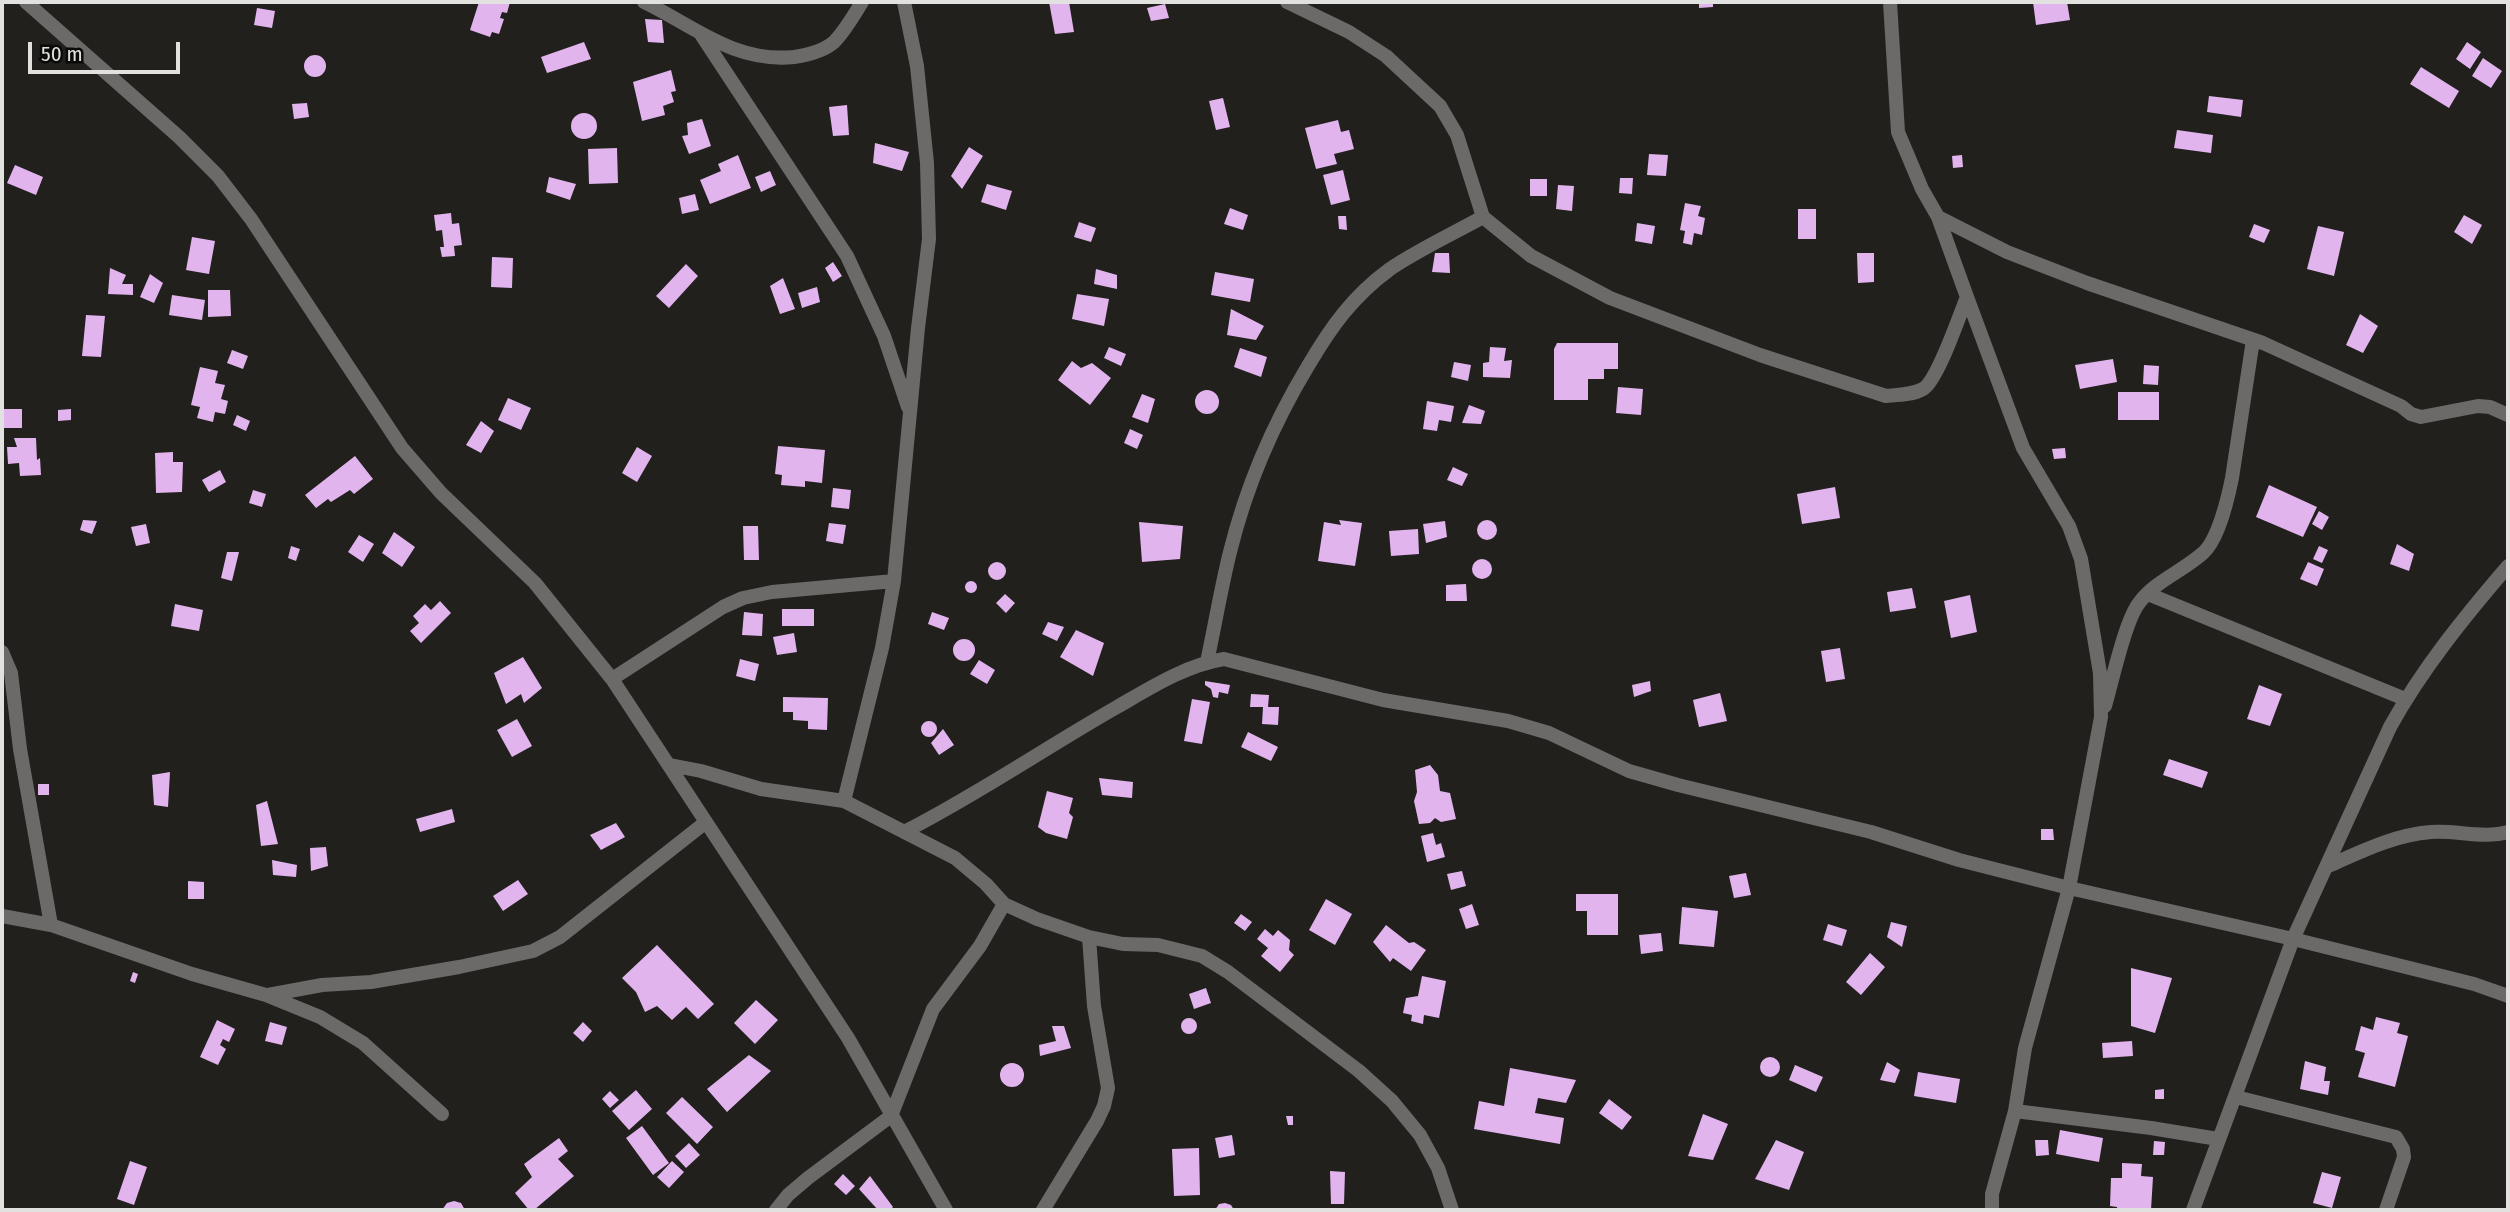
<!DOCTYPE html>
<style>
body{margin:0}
#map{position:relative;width:2510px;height:1212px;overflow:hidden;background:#21201d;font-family:"Fira Sans Condensed",sans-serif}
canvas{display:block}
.frame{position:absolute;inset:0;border:4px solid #e1e1df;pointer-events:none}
.scale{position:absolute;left:28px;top:42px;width:152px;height:32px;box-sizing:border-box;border:4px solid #e1e1df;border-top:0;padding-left:9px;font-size:21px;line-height:24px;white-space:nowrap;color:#e1e1df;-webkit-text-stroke:5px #0a0a09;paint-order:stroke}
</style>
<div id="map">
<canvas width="2510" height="1212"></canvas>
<div class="frame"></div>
<div class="scale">50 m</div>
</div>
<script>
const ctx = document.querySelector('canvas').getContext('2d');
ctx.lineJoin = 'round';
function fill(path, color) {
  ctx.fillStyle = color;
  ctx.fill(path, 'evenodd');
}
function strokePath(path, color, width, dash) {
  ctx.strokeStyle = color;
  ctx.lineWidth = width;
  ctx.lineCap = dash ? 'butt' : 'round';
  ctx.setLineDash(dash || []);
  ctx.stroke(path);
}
fill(new Path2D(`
 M479 2H510L507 13 502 12 500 18 504 19 499 34 492 32 490 37 470 30Z
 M1049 2H1069L1074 32 1055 34Z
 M1699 2H1713V7L1699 8Z
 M2033 2H2067L2070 20 2036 25Z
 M1165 4 1169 18 1151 21 1147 8Z
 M257 8 275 11 272 28 254 25Z
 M645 19 662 20 664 43 648 42Z
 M584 42 591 59 547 73 541 57Z
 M2467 42 2481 52 2470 69 2456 59Z
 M304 66a11 11 0 1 1 22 0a11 11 0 1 1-22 0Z
 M2483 58 2502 71 2491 88 2472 76Z
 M2421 67 2459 91 2449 108 2410 84Z
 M671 70 676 91 671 92 674 102 663 106 665 115 642 121 633 82Z
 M2209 96 2243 100 2241 117 2207 112Z
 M1223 98 1230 127 1216 130 1209 101Z
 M307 103 309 117 294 119 292 104Z
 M847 105 849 135 833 136 829 107Z
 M571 126a13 13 0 1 1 26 0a13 13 0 1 1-26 0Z
 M702 119 711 146 689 154 682 136 688 135 687 123Z
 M1338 120 1341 132 1349 130 1354 149 1334 154 1337 164 1316 169 1305 128Z
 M2177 130 2213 135 2211 153 2174 148Z
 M875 143 909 152 902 171 873 163Z
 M969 147 983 156 962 189 951 176Z
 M617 148 618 183 589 184 588 149Z
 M1649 154 1668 155 1666 176 1647 175Z
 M738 155 751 188 710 204 700 180 721 171 718 164Z
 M1962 155 1963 167 1953 168 1952 156Z
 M15 165 43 177 36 195 7 183Z
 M1343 170 1350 200 1331 205 1323 175Z
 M770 171 776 185 761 192 755 177Z
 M549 177 576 184 570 200 546 192Z
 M1620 178H1633L1632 194 1619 193Z
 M1530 179H1547V196H1530Z
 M987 184 1012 191 1006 210 981 202Z
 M1558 185 1574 186 1572 211 1556 209Z
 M695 194 699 210 682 214 679 198Z
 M1685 203 1701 206 1698 216 1705 218 1702 235 1694 233 1692 245 1683 243 1685 231 1680 230Z
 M1230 208 1248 215 1243 230 1224 224Z
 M1798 209H1816V239H1798Z
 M451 213 452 224 459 223 462 245 454 246 455 256 442 257 440 247H444L442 230 436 231 434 215Z
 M2464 215 2482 225 2472 244 2454 232Z
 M1338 216H1346L1347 230 1339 229Z
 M1079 222 1096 228 1091 242 1074 237Z
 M1637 223 1655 226 1652 244 1635 241Z
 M2254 224 2270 230 2264 243 2249 237Z
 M2318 226 2344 232 2334 276 2307 269Z
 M192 237 215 241 209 274 186 270Z
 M1435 253H1449L1450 273 1432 272Z
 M1857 253H1874V282L1858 283Z
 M492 257 513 258 512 288 491 287Z
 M833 262 842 276 833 282 825 268Z
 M686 264 698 276 669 308 656 296Z
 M110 268 126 275 122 284H133V295L108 294Z
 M1096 269 1117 275V289L1094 284Z
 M1215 272 1254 279 1250 302 1211 295Z
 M150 274 163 283 154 303 140 297Z
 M783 278 795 309 780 314 770 286Z
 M817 287 820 302 802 308 798 293Z
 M208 290H230L231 316 208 317Z
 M1077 294 1109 299 1104 326 1072 319Z
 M172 295 205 300 202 320 169 315Z
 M1231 309 1264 326 1256 340 1227 335Z
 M2360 314 2378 326 2363 353 2346 345Z
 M86 315 105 316 101 357 82 356Z
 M1557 343H1618V369H1604V379H1588V400H1554V349Z
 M1109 347 1126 354 1121 366 1104 358Z
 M1490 347 1506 348 1504 361 1512 360 1510 378 1483 377V363L1489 362Z
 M1240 348 1267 357 1261 377 1234 367Z
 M232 350 248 356 243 369 227 363Z
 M2113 359 2117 382 2080 389 2075 365Z
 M1072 361 1081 368 1092 363 1111 378 1090 405 1058 380Z
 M1454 362 1471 365 1468 381 1451 377Z
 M2144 365 2159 366 2158 385 2143 384Z
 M200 367 218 371 215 383 225 385 221 399 228 401 225 414 215 412 213 422 197 418 200 407 191 405Z
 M1618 387 1643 389 1641 415 1616 413Z
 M1195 402a12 12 0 1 1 24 0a12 12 0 1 1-24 0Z
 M2118 392H2159V420H2118Z
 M1142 394 1155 399 1148 423 1132 417Z
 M508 398 531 408 521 430 498 420Z
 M1427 401 1454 406 1451 422 1439 420 1437 431 1423 429Z
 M1469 405 1485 411 1481 424 1462 423Z
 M2 409H22V428H2Z
 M71 409V420L58 421V410Z
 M237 415 250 421 246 431 233 425Z
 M481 421 494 431 481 453 466 445Z
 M1130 429 1143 435 1137 449 1124 443Z
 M14 438H36L37 460 40 458 41 475 20 476 19 463 8 464 7 447H17Z
 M778 446 825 450 822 483 805 481V487L781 485 782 475 775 474Z
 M637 447 652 456 637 482 622 473Z
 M2065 448 2066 458 2054 459 2052 449Z
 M173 452V462H183L182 492 156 493 155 453Z
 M355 456 373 479 354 494 350 490 331 502 328 499 316 508 305 495Z
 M1453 467 1468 474 1462 486 1447 480Z
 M220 470 226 482 209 492 202 480Z
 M2269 485 2317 507 2303 537 2256 517Z
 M1835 487 1840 518 1802 524 1797 494Z
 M833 488 851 490 849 509 831 507Z
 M253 490 266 494 262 507 249 503Z
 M2319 511 2329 517 2322 530 2312 524Z
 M83 520 97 521 92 534 80 530Z
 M1339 520 1362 523 1355 566 1318 561 1324 522 1341 525Z
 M1477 530a10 10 0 1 1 20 0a10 10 0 1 1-20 0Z
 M1445 521 1447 537 1426 543 1423 524Z
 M1139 522 1183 526 1180 559 1142 562Z
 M829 523 846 525 843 544 826 541Z
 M146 524 150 543 136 546 131 527Z
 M743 526H758L759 560H744Z
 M1418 529 1419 554 1391 556 1389 531Z
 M394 532 415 547 402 567 382 553Z
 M359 535 374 544 363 562 348 552Z
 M2397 544 2414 554 2409 571 2390 564Z
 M291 546 300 549 296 561 288 558Z
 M2319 546 2328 550 2322 563 2313 559Z
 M227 552H239L232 581 221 578Z
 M1472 569a10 10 0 1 1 20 0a10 10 0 1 1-20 0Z
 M2308 562 2324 569 2317 586 2300 579Z
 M988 571a9 9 0 1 1 18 0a9 9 0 1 1-18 0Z
 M965 587a6 6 0 1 1 12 0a6 6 0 1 1-12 0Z
 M1466 584 1467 601H1446V585Z
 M1912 588 1916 608 1890 612 1887 592Z
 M1005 594 1015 603 1006 613 996 603Z
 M1970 595 1977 632 1951 638 1944 601Z
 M440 601 451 613 421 643 410 631 419 623 413 616 425 604 431 610Z
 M175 604 203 610 199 631 171 626Z
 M782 609H814V626H782Z
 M744 612 763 614 762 636 742 635Z
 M932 612 949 618 944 630 928 624Z
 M1048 622 1064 627 1057 641 1042 634Z
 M1076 630 1104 643 1093 676 1060 657Z
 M794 633 797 652 777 655 773 637Z
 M953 650a11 11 0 1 1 22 0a11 11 0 1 1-22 0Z
 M1840 648 1845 679 1826 682 1821 651Z
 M523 657 542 688 524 703 521 694 506 704 494 673Z
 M740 659 759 664 755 681 736 676Z
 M979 660 995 670 987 684 970 674Z
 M1205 681 1230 685 1228 694 1219 692 1218 698 1213 697 1211 689 1205 685Z
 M1650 681 1651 691 1634 697 1632 685Z
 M2259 685 2282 694 2270 726 2247 719Z
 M1720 693 1727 721 1699 727 1693 700Z
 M1251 694 1269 695 1268 707H1279L1278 725 1262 724 1263 707H1250Z
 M783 697 828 698 827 730 808 729V721L793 720V712H783Z
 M1192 699 1210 702 1202 744 1184 741Z
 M517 719 532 746 512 757 497 730Z
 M921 729a8 8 0 1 1 16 0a8 8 0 1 1-16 0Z
 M943 729 954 745 939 755 931 743Z
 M1248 732 1278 747 1271 761 1241 747Z
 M2169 759 2208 772 2202 788 2163 775Z
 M1430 765 1438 775 1440 791 1450 793 1456 819 1441 822 1435 818 1430 823 1419 824 1414 801 1417 792 1415 770Z
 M170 772 168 807 154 805 152 775Z
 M1099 778 1133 782 1132 798 1102 795Z
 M38 784H49V795H38Z
 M1047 791 1073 798 1069 813 1073 817 1067 839 1046 833 1038 827Z
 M267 801 278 844 261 846 256 805Z
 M452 809 455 822 420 832 416 819Z
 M616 823 625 837 601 850 590 835Z
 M2041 829H2053L2054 840H2041Z
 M1433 833 1436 845 1441 843 1445 857 1427 862 1421 836Z
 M326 847 328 866 311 871 310 848Z
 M272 860 297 865 296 877 273 875Z
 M1462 871 1466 886 1451 890 1447 874Z
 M1746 873 1751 895 1734 898 1729 876Z
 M518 880 528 894 503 911 493 896Z
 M188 881 204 882V899H188Z
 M1576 894H1618V935H1587V911H1576Z
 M1326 899 1352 914 1335 945 1309 930Z
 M1472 904 1479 925 1466 929 1459 909Z
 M1682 907 1718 911 1714 947 1679 944Z
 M1241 914 1252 922 1245 931 1234 923Z
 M1891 922 1907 926 1902 947 1887 937Z
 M1828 924 1847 930 1842 946 1823 940Z
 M1386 925 1409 943 1414 942 1426 950 1411 971 1393 958 1390 962 1373 942Z
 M1265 929 1273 936 1278 930 1290 940 1289 950 1294 955 1280 972 1261 956 1268 948 1257 939Z
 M1661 933 1663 951 1641 954 1639 935Z
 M657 945 714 1004 698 1019 686 1007 672 1020 657 1006 645 1012 636 992 622 978Z
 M1870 953 1885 967 1861 995 1846 982Z
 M2131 968 2172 978 2155 1033 2131 1026Z
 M133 972 138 974 135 983 130 981Z
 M1422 976 1446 981 1439 1018 1424 1015 1423 1024 1411 1021 1412 1015 1403 1013 1406 998 1418 996Z
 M1206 988 1211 1003 1194 1009 1189 994Z
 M756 1000 778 1020 755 1044 734 1023Z
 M2376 1017 2400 1023 2397 1033 2408 1036 2395 1087 2358 1077 2365 1053 2355 1050 2361 1026 2373 1030Z
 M1181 1026a8 8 0 1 1 16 0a8 8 0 1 1-16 0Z
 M217 1020 235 1029 229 1042 223 1039 220 1045 226 1049 218 1065 200 1057Z
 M270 1022 287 1027 282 1045 265 1041Z
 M583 1022 592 1031 583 1042 573 1033Z
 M1052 1026H1064L1071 1048 1040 1056 1039 1045 1056 1041Z
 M2132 1041 2133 1056 2103 1058 2102 1043Z
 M749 1055 771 1071 727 1112 707 1089Z
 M1760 1067a10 10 0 1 1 20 0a10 10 0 1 1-20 0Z
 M2305 1061 2326 1067 2324 1081H2330L2328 1095 2300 1089Z
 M1887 1062 1900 1070 1895 1083 1880 1080Z
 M1000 1075a12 12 0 1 1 24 0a12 12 0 1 1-24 0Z
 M1795 1065 1823 1077 1816 1092 1789 1080Z
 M1510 1068 1576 1080 1566 1103 1538 1098 1535 1113 1564 1118 1560 1144 1474 1129 1479 1101 1504 1106Z
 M1918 1072 1960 1079 1956 1103 1914 1096Z
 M2164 1089V1099H2155V1090Z
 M636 1090 652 1109 629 1130 612 1111Z
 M610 1091 619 1100 610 1108 602 1099Z
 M682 1097 713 1127 697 1144 666 1113Z
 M1609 1099 1632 1117 1622 1130 1599 1113Z
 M1703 1114 1728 1124 1713 1160 1688 1156Z
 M1286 1116H1293V1125H1288Z
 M642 1126 669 1163 653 1175 626 1138Z
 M2060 1130 2103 1138 2099 1162 2056 1154Z
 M1232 1135 1235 1155 1219 1158 1215 1138Z
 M559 1138 568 1151 558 1159 574 1176 534 1210H529L515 1193 532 1177 524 1164Z
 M1776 1140 1804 1152 1789 1190 1755 1179Z
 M2035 1140H2048L2049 1155 2036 1156Z
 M2154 1141 2165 1142 2164 1155H2153Z
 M689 1143 700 1155 686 1168 675 1156Z
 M1199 1148 1200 1195 1174 1196 1172 1149Z
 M130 1161 147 1167 134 1205 117 1199Z
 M672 1161 684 1172 669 1188 657 1177Z
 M2122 1163 2142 1164 2141 1176 2153 1177 2151 1210H2117V1207L2110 1206 2111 1178H2122Z
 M1330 1171 1345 1172 1344 1204H1331Z
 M2322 1172 2341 1177 2332 1208 2313 1203Z
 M843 1174 855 1186 846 1195 834 1184Z
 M870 1176 893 1207 890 1210H878L859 1189Z
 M454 1201 461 1203 465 1210H442L447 1203Z
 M1225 1203 1231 1205 1234 1210H1215L1219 1204Z`), '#e2b4ee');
strokePath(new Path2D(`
 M26 2 179 137 218 176 251 219 402 448 441 493 535 583 612 679 848 1038 946 1210
 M644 2C694 26 734 63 794 57 807 55 824 51 834 42 845 31 854 15 862 2
 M1287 2 1349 32 1386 56 1440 106 1457 135 1483 217 1531 256 1610 298 1760 355 1886 396C1898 395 1912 395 1923 389 1938 380 1959 316 1967 297L1938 217 1922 189 1898 132 1890 2
 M702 36 847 256 884 336 908 407
 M1938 217 2007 252 2087 283 2263 343 2401 406 2411 414 2421 417 2478 406 2490 407 2508 415
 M1967 297 2023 448 2069 526 2081 559 2100 673 2101 717 2069 888 2025 1048 2015 1111 1992 1194V1210
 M2148 594 2405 699
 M2 652 11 673 20 749 51 925
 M1207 662C1215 625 1221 588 1230 552 1246 487 1273 424 1308 366 1331 327 1352 297 1390 269 1416 251 1454 233 1483 217
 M612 679 723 607 743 598 772 592 894 581
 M2105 706C2112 682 2125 621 2139 603 2155 581 2183 571 2203 553 2218 540 2228 498 2232 478L2253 340
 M670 765 701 771 761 789 844 801 955 858 986 884 1004 904 1037 919 1089 937 1123 944 1158 945 1202 956 1228 972 1359 1071 1392 1101 1420 1135 1438 1168 1452 1210
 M844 801 882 648 894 581 918 328 929 239 927 163 917 66 904 2
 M904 832C977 795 1045 748 1117 707 1150 688 1186 665 1224 659L1383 700 1508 721 1549 733 1629 771 1678 785 1871 832 1959 860 2069 888 2293 939 2474 984 2508 996
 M2326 867C2360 852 2393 835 2431 832 2456 830 2484 839 2508 832
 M2 916 51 925 192 974 266 995 320 1017 363 1043 442 1114
 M268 995 322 985 371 982 459 967 533 951 560 937 706 822
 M2236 1097 2396 1137 2403 1149 2404 1157 2386 1210
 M2015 1111 2151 1128 2218 1139
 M776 1210 788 1195 808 1178 891 1116 933 1009 980 946 1004 904
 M1043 1210 1097 1121 1104 1106 1108 1088 1094 1006 1089 937
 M2193 1210 2293 939 2390 727C2422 669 2465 616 2508 566`), '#6c6a69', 14);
</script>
